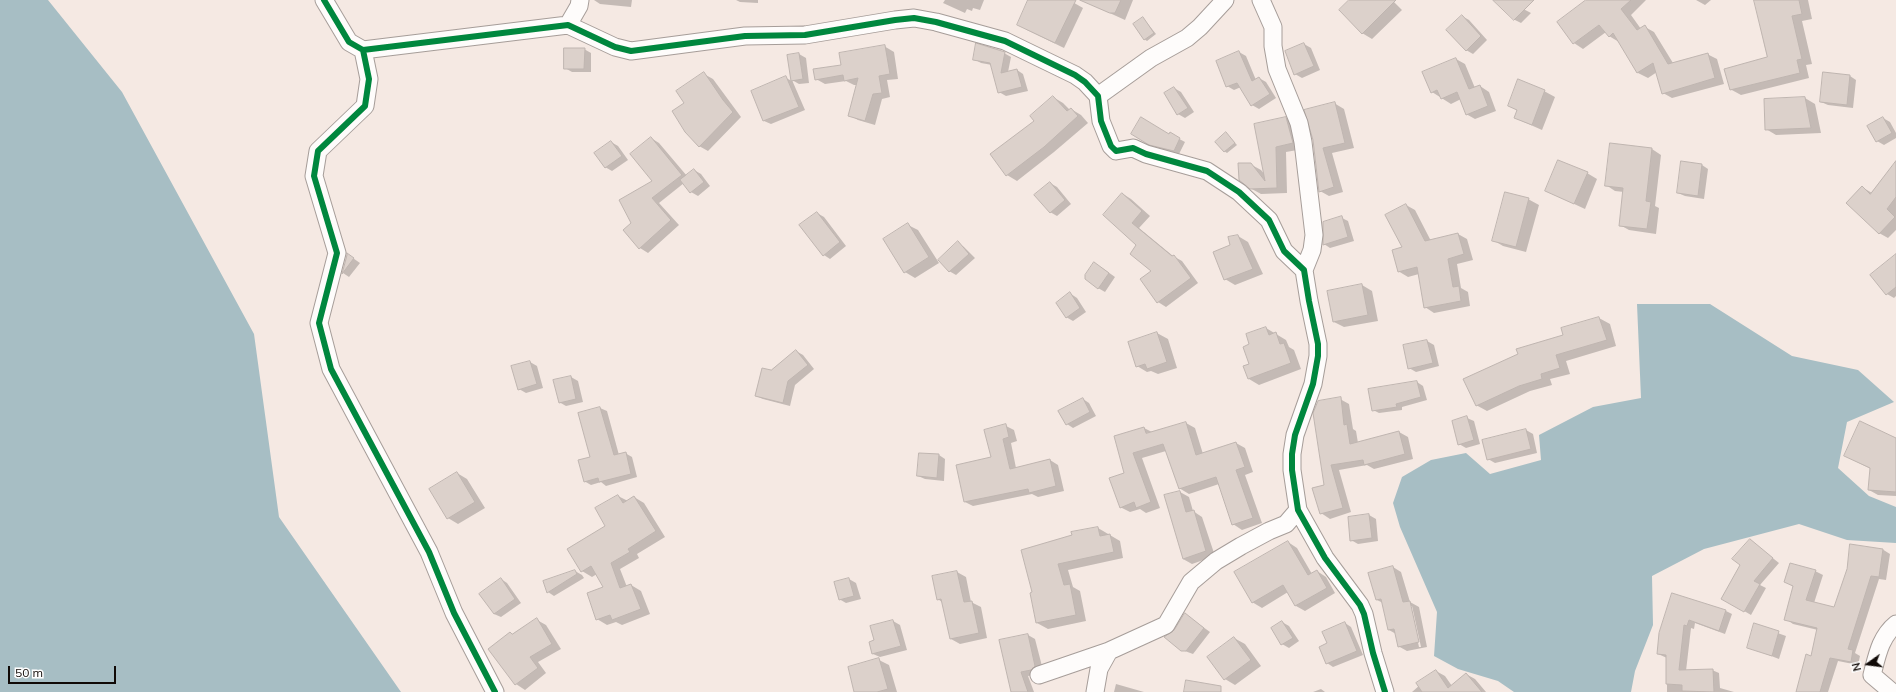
<!DOCTYPE html>
<style>
body{margin:0}
#map{position:relative;width:1896px;height:692px;overflow:hidden;background:#f5e9e3;font-family:Mulish,sans-serif}
canvas{display:block}
.north{position:absolute;left:1848px;top:644px;width:40px;height:40px;-webkit-text-stroke:3px #fff;paint-order:stroke;rotate:256deg;font-size:11px;font-weight:700;line-height:16px;text-align:center;color:#110a07}
.north::after{content:'';display:block;margin:auto;width:14px;height:18px;background:#110a07;clip-path:polygon(50% 0,100% 100%,50% 72%,0 100%)}
.scale{position:absolute;left:8px;top:666px;width:108px;height:18px;box-sizing:border-box;border:2px solid #110a07;border-top:0;padding-left:5px;font-size:12px;line-height:14px;white-space:nowrap;color:#110a07;-webkit-text-stroke:3px #fff;paint-order:stroke}
</style>
<div id="map">
<canvas width="1896" height="692"></canvas>
<div class="north">N</div>
<div class="scale">50 m</div>
</div>
<script>
const ctx = document.querySelector('canvas').getContext('2d');
ctx.lineJoin = 'round';
function fill(path, color) {
  ctx.fillStyle = color;
  ctx.fill(path, 'evenodd');
}
function strokePath(path, color, width, dash) {
  ctx.strokeStyle = color;
  ctx.lineWidth = width;
  ctx.lineCap = dash ? 'butt' : 'round';
  ctx.setLineDash(dash || []);
  ctx.stroke(path);
}
fill(new Path2D(`
 M0 0H48L122 92 254 334 279 517 401 692H0Z
 M1637 304H1710L1792 356 1858 370 1894 402 1847 422 1838 468 1869 496 1896 507V543L1847 540 1799 524 1704 549 1652 576 1653 625 1635 671 1631 692H1514L1498 681 1458 669 1434 656 1437 612 1400 527 1393 503 1402 477 1431 460 1466 453 1490 474 1541 460 1539 435 1593 407 1641 398Z`), '#a7bec4');
fill(new Path2D(`
 M594 0H632L631 7 600 4Z
 M736 0H758V3L740 2Z
 M945 0H984L980 10 973 8 972 11 967 9 965 13 943 3Z
 M1029 0H1069L1083 8 1064 48 1027 30Z
 M1081 0H1133L1125 20Z
 M1350 0H1392L1402 10 1372 39 1362 33Z
 M1494 0H1506L1531 13 1521 23 1515 20Z
 M1588 0H1646L1631 15 1641 29 1645 27 1654 32 1673 63 1707 54 1717 59 1724 84 1672 98 1663 93 1657 72 1648 78 1638 73 1619 42 1609 36 1606 32 1583 49 1574 43Z
 M1696 0H1711L1705 5Z
 M1755 0H1808L1812 19 1802 21 1812 64 1806 65 1809 78 1741 95 1730 89 1768 58Z
 M1462 16 1469 20 1487 40 1473 54 1466 50Z
 M1143 18 1156 34 1147 41 1144 39Z
 M1304 44 1311 48 1320 70 1302 78 1295 74Z
 M884 46 894 52 898 79 887 80 890 97 882 99 875 125 858 120 849 115 857 85H854L846 81 825 84 816 79Z
 M584 49 591 53V72H572L565 68Z
 M1239 52 1246 56 1256 80 1259 78 1266 82 1276 98 1259 109 1252 105 1241 87 1234 90 1227 86Z
 M1004 53 1011 57 1008 72 1017 70 1023 74 1028 91 1006 96 999 92 992 65 981 63 974 59Z
 M799 54 806 58 809 83 799 84 792 80 805 110 771 124 764 121 752 92 786 78 792 81 788 56Z
 M1456 59 1465 64 1475 88 1480 86 1489 92 1496 111 1475 119 1466 114 1461 99 1451 104 1432 92Z
 M704 74 713 79 741 117 708 151 699 146 685 104Z
 M1850 76 1856 80 1853 108 1828 105 1821 102Z
 M1174 88 1181 92 1194 112 1185 118 1178 114Z
 M1544 91 1555 97 1542 130 1515 118 1518 111 1509 106Z
 M1053 97 1063 103 1070 110 1071 109 1081 115 1088 123 1054 152 1017 181 1007 175 1035 121Z
 M1805 98 1815 104 1821 133 1776 135 1766 129Z
 M1334 103 1344 109 1354 148 1332 153 1343 192 1329 196 1320 191 1314 140Z
 M1286 118 1296 124 1303 149 1286 152 1287 193 1261 194 1250 188V164L1261 170 1265 175Z
 M1883 118 1890 122 1896 133V138L1884 145 1877 141Z
 M1226 133 1237 145 1227 153 1224 151Z
 M1132 134H1170L1185 142 1179 154 1156 147Z
 M651 138 659 143 687 176 694 170 701 174 710 186 698 196 691 192 684 183 659 203 679 225 648 253 640 248 624 230 632 223 653 182Z
 M611 142 618 146 628 160 612 171 605 167Z
 M1611 144 1652 149 1661 155 1655 206 1659 208 1656 234 1629 230 1620 225 1624 192 1615 191 1606 185Z
 M1702 165 1708 169 1704 199 1685 196 1678 193Z
 M1896 169V230L1888 238 1879 233 1862 187 1872 193Z
 M1587 173 1597 179 1585 209 1546 191Z
 M1050 183 1057 187 1071 204 1057 216 1050 212Z
 M1123 194 1131 199 1150 216 1139 228 1173 256 1182 261 1198 283 1166 307 1158 302 1152 271 1138 245Z
 M1528 199 1539 205 1526 252 1503 246 1493 240Z
 M1406 205 1415 210 1431 241 1458 234 1467 239 1473 260 1457 264 1461 288 1468 292 1470 306 1434 313 1425 307 1419 274 1408 277 1398 271 1404 248Z
 M817 213 824 217 846 246 830 259 824 255Z
 M1342 218 1348 221 1354 241 1330 248 1324 244Z
 M908 225 918 230 939 263 915 278 905 272Z
 M1238 236 1248 242 1263 274 1235 285 1225 279 1232 246Z
 M958 243 964 247 975 258 956 275 949 271Z
 M347 254 360 263 349 277 343 273Z
 M1896 257V296L1894 298 1887 294 1871 275Z
 M1101 267 1115 277 1105 292 1098 288Z
 M1362 285 1372 291 1378 321 1344 327 1334 322Z
 M1071 294 1077 298 1086 312 1073 321 1066 317Z
 M1599 318 1610 324 1616 346 1566 361 1570 374 1550 379 1552 385 1530 391 1487 411 1476 405 1564 336 1562 329Z
 M1266 328 1286 340 1289 347 1294 350 1301 369 1259 385 1249 379 1244 367 1250 364Z
 M1157 333 1168 339 1177 368 1158 374 1151 371 1147 372 1137 366 1129 342Z
 M1427 341 1434 345 1439 366 1416 372 1409 368 1404 346Z
 M796 351 803 355 814 369 795 385 790 406 763 399 756 396Z
 M530 362 537 366 543 388 526 393 519 389Z
 M571 377 578 381 583 402 566 406 559 402Z
 M1417 382 1423 386 1427 400 1402 407V410L1379 413 1373 410Z
 M1083 399 1089 403 1096 416 1073 428 1067 424Z
 M1340 399 1349 404 1353 429 1356 431 1358 443 1399 432 1408 437 1413 459 1374 469 1367 465 1339 470 1351 512 1330 519 1321 513Z
 M600 408 607 411 619 455 625 453 632 457 637 477 606 486 601 482 591 485 584 481 591 458 579 413Z
 M1467 418 1474 421 1480 444 1466 448 1459 444Z
 M1186 423 1195 428 1203 454 1236 443 1245 448 1253 472 1245 475 1262 523 1242 530 1233 524 1219 484 1189 494 1179 488 1166 451 1142 458 1160 508 1146 513 1140 509 1130 512 1120 507 1126 473 1115 436 1144 428 1152 432Z
 M1006 426 1014 430 1017 441 1011 443 1016 468 1050 460 1058 465 1064 491 1038 497 1032 494 973 506 965 502 992 458Z
 M1526 430 1533 434 1537 453 1495 463 1488 459Z
 M1896 439V496L1878 495 1869 490 1871 469 1853 460Z
 M939 455 945 459 944 481 925 479 918 476Z
 M457 473 467 479 485 508 458 524 448 518Z
 M1180 492 1189 497 1193 511 1202 517 1215 556 1192 564 1183 559Z
 M618 496 628 501 634 497 644 503 665 537 637 554 639 558 620 569 627 587 631 585 641 591 650 614 622 625 616 622 607 625 597 619 605 587 597 574 592 577 582 571 606 526Z
 M1369 515 1376 519 1378 541 1358 544 1351 540Z
 M1098 528 1120 541 1123 558 1068 570 1073 587 1080 591 1086 621 1048 629 1037 623 1031 593H1034L1022 550Z
 M1750 540 1779 563 1760 585 1766 588 1751 615 1722 598 1741 565Z
 M1288 542 1297 548 1312 574 1317 571 1326 577 1335 593 1305 611 1296 606 1288 592 1262 608 1252 602Z
 M1882 549 1890 554 1886 580 1879 579 1855 653 1860 656 1858 665 1838 661 1828 692H1796L1807 656 1812 657 1818 630 1793 624 1786 619 1794 587 1785 582 1815 571 1823 575 1814 603 1835 609Z
 M1393 567 1401 572 1410 602 1419 607 1427 647 1407 651 1398 646 1396 634 1389 630 1383 603 1377 600ZM1410 606H1412L1421 647H1419Z
 M575 571 582 575 584 578 554 596 548 592Z
 M957 572 966 577 971 602 981 607 987 638 960 644 951 639 943 603 938 599Z
 M501 579 507 583 521 603 501 617 494 614Z
 M849 579 856 583 861 599 846 603 839 599Z
 M1673 594 1726 611 1732 614 1725 634 1695 623 1694 629 1691 628 1686 671 1712 670 1719 673 1720 688 1734 692H1667V658L1658 654Z
 M1185 614 1210 632 1193 654 1182 650 1175 631Z
 M537 620 546 625 561 649 538 662 546 673 525 690 516 684 511 633 513 634Z
 M893 621 900 625 907 650 880 657 873 654 875 641Z
 M1282 622 1289 626 1299 641 1289 648 1282 644Z
 M1345 623 1351 627 1363 655 1333 667 1327 663 1328 644Z
 M1755 625 1786 636 1779 659 1748 647Z
 M1028 635 1035 639 1043 670 1039 674 1028 676 1034 692H1011Z
 M1234 638 1245 644 1261 666 1235 685 1225 679Z
 M879 660 889 665 897 692H856Z
 M1436 671 1445 676 1452 686 1466 674 1475 679 1486 692H1412Z
 M1116 684 1144 692H1114Z
 M1321 689 1325 692H1313Z`), '#0003');
const building = new Path2D(`
 M1028 0H1076L1055 43 1017 25Z
 M1080 0H1121L1115 13H1110Z
 M1349 0H1396L1362 34 1339 10Z
 M1493 0H1534L1514 20Z
 M1586 0H1631L1621 9 1637 30 1645 25 1668 64 1708 53 1715 78 1662 94 1653 63 1637 73 1613 33 1609 37 1599 25 1573 44 1557 22Z
 M1754 0H1799L1802 14 1792 16 1802 59 1797 60 1800 73 1730 90 1724 69 1767 57Z
 M1462 15 1481 36 1466 51 1446 30Z
 M1143 17 1154 33 1144 40 1133 24Z
 M976 43 1005 52 1001 73 1017 69 1022 87 998 93 990 63 973 60Z
 M1304 43 1314 66 1294 75 1285 51Z
 M885 45 890 74 879 76 882 93 873 94 865 121 848 116 858 78 844 81 843 75 815 80 813 69 841 65 839 53Z
 M564 48H585L584 69H564Z
 M1239 51 1252 81 1259 77 1270 94 1251 106 1237 83 1226 87 1216 61Z
 M799 53 803 79 791 81 787 55Z
 M1456 58 1469 89 1480 85 1488 106 1466 115 1457 92 1441 99 1437 90 1431 93 1422 72Z
 M704 72 723 100 733 112 699 147 685 132 672 111 684 103 676 91Z
 M1823 72 1850 75 1847 105 1820 102Z
 M786 76 799 107 763 121 751 91Z
 M1518 79 1545 90 1532 125 1514 118 1517 110 1508 106Z
 M1174 87 1188 108 1177 115 1164 93Z
 M1053 96 1067 111 1071 108 1078 116 1044 147 1006 176 990 154 1034 121 1030 116Z
 M1805 97 1811 128 1765 130 1764 99Z
 M1335 102 1345 143 1323 148 1334 187 1319 192 1313 140 1304 110Z
 M1141 117 1169 134 1170 132 1180 138 1174 151 1149 145 1131 134Z
 M1286 117 1293 143 1276 147 1277 188 1250 189 1239 180 1238 163H1251L1265 181 1254 124Z
 M1883 117 1892 133 1876 142 1867 126Z
 M1226 132 1235 143 1224 152 1215 142Z
 M651 137 682 175 652 198 671 220 639 249 623 230 631 223 619 200 652 181 630 154Z
 M611 141 622 156 605 168 594 153Z
 M1610 143 1652 148 1646 201 1651 202 1647 229 1619 226 1623 188 1605 186Z
 M1558 160 1588 172 1574 204 1545 191Z
 M1681 161 1702 164 1698 196 1677 193Z
 M1896 161V197L1887 209 1895 217 1879 234 1846 203 1862 186 1870 194Z
 M694 169 704 182 690 193 680 180Z
 M1050 182 1065 200 1050 213 1034 195Z
 M1505 192 1529 198 1516 247 1492 241Z
 M1122 193 1142 211 1132 223 1172 256 1174 255 1191 278 1157 303 1140 279 1151 271 1130 254 1136 245 1103 215Z
 M1406 204 1425 241 1458 233 1464 254 1448 259 1453 287 1459 286 1461 301 1424 308 1417 267 1398 272 1392 250 1402 247 1385 215Z
 M817 212 840 242 823 256 799 225Z
 M1342 216 1348 237 1323 245V222Z
 M908 223 929 257 904 273 883 239Z
 M1238 235 1253 269 1224 280 1213 252 1230 245 1228 237Z
 M958 241 969 254 949 272 938 260Z
 M347 253 354 258 342 274 347 255Z
 M1896 254V287L1886 295 1870 275Z
 M1094 262 1109 273 1098 289 1085 279V275Z
 M1362 284 1368 315 1333 322 1327 291Z
 M1070 292 1080 308 1066 318 1056 303Z
 M1599 317 1607 340 1556 355 1560 368 1541 374 1542 379 1519 386 1476 406 1463 379 1518 354 1516 349 1563 335 1561 328Z
 M1266 327 1269 335 1276 332 1280 344 1284 343 1291 363 1248 379 1243 366 1249 364 1243 347 1249 344 1246 334Z
 M1157 332 1167 362 1147 369 1145 364 1136 367 1128 342Z
 M1427 340 1433 363 1408 369 1403 345Z
 M796 350 808 365 788 381 783 403 755 396 762 368 771 370Z
 M530 361 537 384 518 390 511 366Z
 M571 376 576 399 559 403 553 380Z
 M1417 381 1421 397 1396 404 1397 407 1372 411 1368 389Z
 M1341 397 1344 425 1347 424 1350 444 1399 431 1405 454 1364 465 1363 460 1331 465 1343 508 1320 514 1312 488 1324 485 1313 413 1318 401Z
 M1083 398 1090 412 1066 425 1058 411Z
 M600 407 614 455 626 452 631 474 599 482 598 478 584 482 578 460 590 457 578 413Z
 M1467 416 1474 440 1458 445 1452 421Z
 M1860 421 1896 438V492L1868 490 1870 468 1844 456Z
 M1186 422 1196 455 1236 442 1245 467 1236 470 1253 518 1232 525 1216 477 1179 489 1163 444 1133 453 1151 502 1136 508 1134 502 1120 508 1109 478 1124 473 1114 436 1144 427 1146 433Z
 M1006 424 1009 437 1003 439 1010 469 1050 459 1056 486 1029 493 1028 489 964 502 956 465 991 457 984 430Z
 M1526 429 1531 449 1487 460 1482 440Z
 M919 453 939 454 937 478 917 476Z
 M457 472 475 502 447 519 429 489Z
 M1180 491 1186 512 1194 510 1206 551 1183 559 1164 495Z
 M618 495 623 503 634 496 656 531 628 549 630 552 611 563 620 588 631 584 641 609 612 620 610 615 596 620 587 593 603 587 591 566 581 572 567 549 605 526 595 508Z
 M1369 514 1372 538 1350 541 1348 517Z
 M1098 527 1100 536 1110 534 1114 552 1058 564 1064 585 1070 584 1076 615 1036 623 1030 593 1032 592 1021 550 1072 535 1071 532Z
 M1750 539 1773 558 1754 581 1760 584 1744 612 1721 599 1740 565 1732 559Z
 M1288 541 1308 575 1317 570 1327 588 1295 606 1283 585 1252 603 1234 572Z
 M1850 544 1883 549 1879 577 1871 576 1848 649 1853 650 1851 662 1830 658 1820 692H1796L1806 654 1811 656 1817 628 1784 620 1793 586 1784 582 1790 563 1816 570 1806 600 1834 607 1847 569Z
 M1393 566 1403 602 1410 601 1419 642 1398 647 1394 629 1388 630 1381 599 1376 600 1368 573Z
 M575 570 577 574 547 593 543 581Z
 M957 571 964 602 972 601 979 633 950 639 941 599 937 600 932 576Z
 M501 578 515 599 494 614 479 594Z
 M849 578 854 596 839 600 834 582Z
 M1672 593 1726 610 1719 631 1689 620 1687 626 1684 625 1679 670 1713 669 1714 692 1682 691V685L1666 684V655L1657 654 1659 633Z
 M1185 613 1204 628 1186 651H1181L1164 637 1174 630Z
 M537 618 552 644 530 657 538 668 515 685 488 649 510 632 512 634Z
 M893 620 901 646 872 654 869 642 874 640 870 626Z
 M1282 621 1293 638 1281 645 1271 628Z
 M1345 622 1357 651 1326 664 1319 647 1327 643 1322 632Z
 M1754 623 1779 631 1772 656 1747 648Z
 M1028 634 1035 666 1031 670 1021 672 1028 692H1011L999 640Z
 M1234 637 1251 660 1224 680 1207 657Z
 M879 658 888 689 877 692H854L848 667Z
 M1436 670 1448 688 1466 673 1482 692H1422L1416 683Z
 M1186 680 1221 686V692H1184Z`);
fill(building, '#dcd1cb');
strokePath(building, '#bfb5b0', 1);
const street = new Path2D(`
 M324 0 349 42 363 50 568 25 615 47 631 51 745 36 805 35 895 20 914 18 936 22 1005 41 1075 75 1085 82 1098 96 1101 121 1111 146 1116 151 1133 148 1146 154 1207 171 1239 192 1269 220 1284 251 1304 270 1309 301 1318 344V356L1313 384 1295 435 1292 454V470L1298 510 1325 558 1360 605 1364 614 1373 653 1385 692
 M1261 0 1273 27V46L1277 69 1299 123 1303 142 1314 235 1312 250 1304 270
 M568 25 579 6 580 0
 M363 50 369 79 365 106 318 151 314 176 337 253 319 323 331 369 429 552 454 613 495 692
 M1098 96 1151 58 1187 38 1200 27 1225 0
 M1039 675 1109 651
 M1095 692 1099 669 1109 651 1166 625 1191 582 1216 561 1241 546 1269 531 1286 524 1298 510
 M1892 692 1872 675C1877 656 1880 637 1896 624`);
strokePath(street, '#a69d99', 19);
strokePath(street, '#fefcfb', 17);
strokePath(new Path2D(`
 M324 0 349 42 363 50 568 25 615 47 631 51 745 36 805 35 895 20 914 18 936 22 1005 41 1075 75 1085 82 1098 96 1101 121 1111 146 1116 151 1133 148 1146 154 1207 171 1239 192 1269 220 1284 251 1304 270 1309 301 1318 344V356L1313 384 1295 435 1292 454V470L1298 510 1325 558 1360 605 1364 614 1373 653 1385 692
 M363 50 369 79 365 106 318 151 314 176 337 253 319 323 331 369 429 552 454 613 495 692`), '#00873e', 6);
</script>
